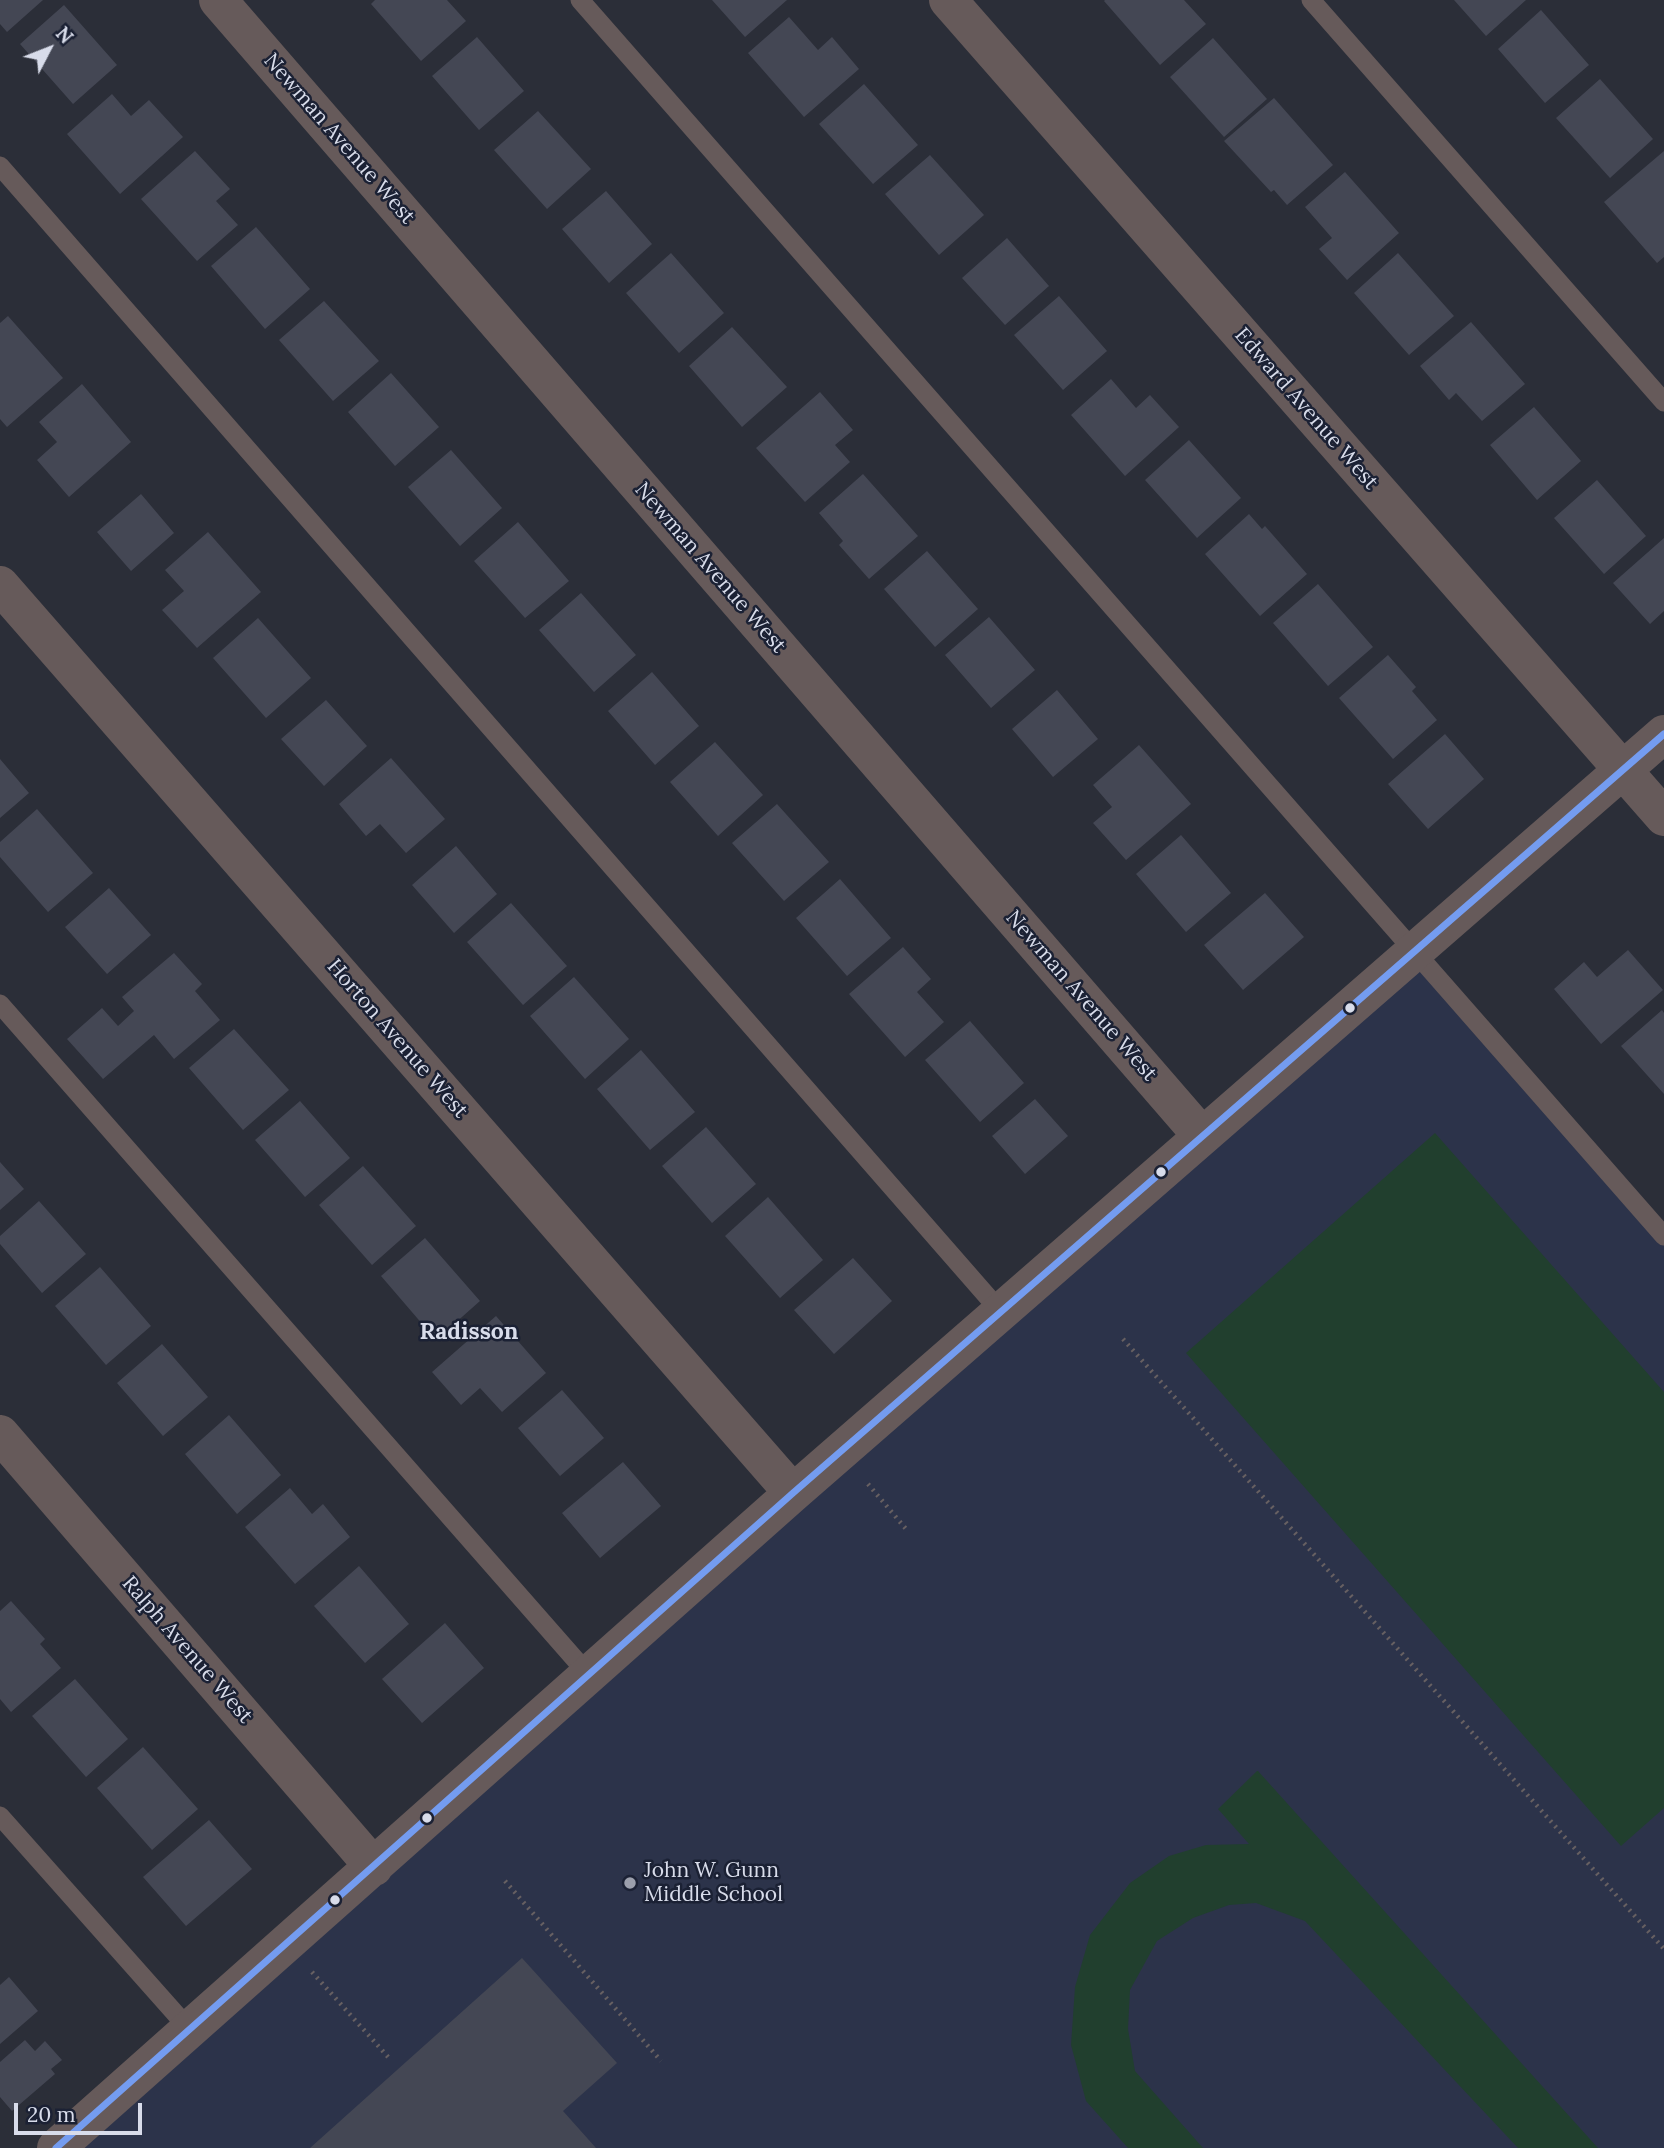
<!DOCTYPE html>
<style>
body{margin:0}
#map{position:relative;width:1664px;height:2148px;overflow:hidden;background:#2b2e38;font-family:Lora,serif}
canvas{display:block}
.north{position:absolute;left:14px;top:14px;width:70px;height:70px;-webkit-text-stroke:5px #1b2134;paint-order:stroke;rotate:48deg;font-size:19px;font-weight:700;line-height:28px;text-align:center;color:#d8dcea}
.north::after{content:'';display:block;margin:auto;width:24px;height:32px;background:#d8dcea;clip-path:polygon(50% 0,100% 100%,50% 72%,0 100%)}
.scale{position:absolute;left:14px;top:2103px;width:128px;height:32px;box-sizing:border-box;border:4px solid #d8dcea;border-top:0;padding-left:9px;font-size:21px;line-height:24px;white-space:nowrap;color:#d8dcea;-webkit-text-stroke:5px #1b2134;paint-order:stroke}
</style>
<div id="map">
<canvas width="1664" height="2148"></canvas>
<div class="north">N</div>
<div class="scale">20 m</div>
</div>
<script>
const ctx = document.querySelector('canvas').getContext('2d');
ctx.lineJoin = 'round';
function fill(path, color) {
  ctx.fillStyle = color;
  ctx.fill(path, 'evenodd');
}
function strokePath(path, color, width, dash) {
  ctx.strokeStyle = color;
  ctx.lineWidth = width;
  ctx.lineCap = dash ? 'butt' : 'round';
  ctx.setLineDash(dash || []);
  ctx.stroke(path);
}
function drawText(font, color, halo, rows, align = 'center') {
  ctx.font = font + ' Lora,serif';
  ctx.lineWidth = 5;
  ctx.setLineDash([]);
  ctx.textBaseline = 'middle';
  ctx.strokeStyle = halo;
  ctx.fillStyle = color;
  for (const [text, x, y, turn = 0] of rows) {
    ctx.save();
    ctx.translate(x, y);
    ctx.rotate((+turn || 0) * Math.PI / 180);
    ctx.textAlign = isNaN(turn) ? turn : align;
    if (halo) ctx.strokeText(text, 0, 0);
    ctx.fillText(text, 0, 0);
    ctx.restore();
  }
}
fill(new Path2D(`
 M1414 953 1664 1236V2148H56Z`), '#2c334a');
fill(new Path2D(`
 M1435 1133 1664 1392V1808L1621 1846 1186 1353Z
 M1257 1771H1258L1598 2148H1518L1305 1921 1256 1903 1229 1905 1193 1918 1157 1941 1130 1990 1128 2029 1135 2071 1203 2148H1128L1086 2101 1071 2045 1075 1987 1090 1935 1130 1883 1169 1856 1206 1845 1249 1844 1218 1809Z`), '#213f2e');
fill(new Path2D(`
 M0 0H43L7 32 0 24Z
 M375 0H447L466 21 421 61 371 4Z
 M712 0H787L745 37Z
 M1105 0H1184L1206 24 1160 65 1104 1Z
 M1454 0H1526L1486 36Z
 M64 5 117 65 73 104 20 44Z
 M1541 10 1589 65 1545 103 1498 49Z
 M789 17 818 50 832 37 859 69 804 117 748 53Z
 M477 37 524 91 479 130 432 76Z
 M1213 38 1267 99 1224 137 1170 77Z
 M1600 79 1653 139 1610 178 1556 118Z
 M864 84 918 145 873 184 819 124Z
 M112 94 131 116 149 100 183 137 120 194 67 134Z
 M1274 98 1333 165 1287 205 1274 190 1271 192 1224 141Z
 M538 111 591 169 547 209 494 150Z
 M195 151 230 189 216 201 238 225 197 261 141 199Z
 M1664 151V257L1657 263 1604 202Z
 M930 155 984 215 939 255 885 194Z
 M1345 172 1399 233 1347 280 1319 249 1332 238 1305 207Z
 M606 191 652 244 609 283 562 229Z
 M256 227 310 289 265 329 211 266Z
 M1007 238 1049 286 1005 325 962 278Z
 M671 253 724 313 679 353 626 293Z
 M1398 253 1454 316 1409 355 1354 293Z
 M1059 296 1107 351 1063 390 1014 335Z
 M324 301 379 361 333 401 279 340Z
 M8 316 63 378 7 427 0 419V323Z
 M1471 322 1525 384 1482 421 1456 393 1449 400 1420 366Z
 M732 327 787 387 742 427 689 366Z
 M391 373 439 427 395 466 348 412Z
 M1111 379 1136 408 1150 395 1179 427 1125 476 1071 415Z
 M82 384 131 442 69 497 37 460 57 442 39 422Z
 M820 392 853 430 835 445 850 462 805 502 756 448Z
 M1534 407 1581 461 1537 500 1490 445Z
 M1189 440 1241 498 1197 538 1145 480Z
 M451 450 502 508 460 546 408 487Z
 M863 474 918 536 869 579 839 545 843 541 819 513Z
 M1597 480 1646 536 1604 574 1554 518Z
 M141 494 174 533 131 571 97 532Z
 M1249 514 1262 529 1265 526 1307 574 1260 616 1205 554Z
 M518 522 569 581 525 618 474 561Z
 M208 532 261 592 197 648 162 610 184 591 165 570Z
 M1664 538V611L1650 624 1613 583Z
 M927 551 978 609 935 647 884 589Z
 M1318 584 1373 647 1328 686 1273 623Z
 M581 593 636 655 594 692 539 630Z
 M989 617 1035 670 991 708 945 655Z
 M258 618 311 678 266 718 213 658Z
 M1388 655 1416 687 1412 691 1437 720 1393 759 1339 698Z
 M652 672 699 726 655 765 608 711Z
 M1057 690 1098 739 1053 777 1012 729Z
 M326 700 367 746 324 786 281 739Z
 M1445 734 1484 779 1428 829 1388 784Z
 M715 742 763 795 718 836 670 782Z
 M1139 745 1191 804 1126 860 1093 823 1112 807 1093 785Z
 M391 758 445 819 406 853 380 824 366 836 339 804Z
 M0 759 29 793 0 818Z
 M777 804 829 862 784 901 732 843Z
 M37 809 93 873 48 912 0 857V842Z
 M1181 835 1231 893 1186 932 1136 874Z
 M456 846 497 894 454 933 412 885Z
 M840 879 891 938 847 976 796 918Z
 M109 888 151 935 107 974 65 927Z
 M1265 893 1304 937 1243 990 1204 945Z
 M511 903 567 966 523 1005 467 942Z
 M903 947 931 979 917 992 944 1022 905 1057 849 994Z
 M1628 950 1663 990 1601 1044 1554 989 1584 962 1597 977Z
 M174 953 202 984 195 991 220 1020 174 1059 154 1035 103 1079 67 1039 102 1008 118 1026 134 1011 122 997Z
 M574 977 629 1039 585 1079 530 1016Z
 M1662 1010 1664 1013V1094L1621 1046Z
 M970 1021 1024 1083 980 1122 925 1060Z
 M234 1029 289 1090 243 1130 189 1068Z
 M641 1050 695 1112 650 1150 597 1089Z
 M1035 1099 1068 1136 1025 1174 992 1136Z
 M300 1101 350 1158 305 1197 255 1140Z
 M706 1127 756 1184 712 1223 662 1166Z
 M0 1162 24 1189 0 1210Z
 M363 1166 416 1226 372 1265 319 1205Z
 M768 1197 823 1260 780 1298 725 1236Z
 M39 1201 86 1254 42 1293 0 1244V1236Z
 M425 1238 480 1301 436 1340 381 1276Z
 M853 1258 892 1301 834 1354 794 1310Z
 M100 1267 151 1326 106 1365 55 1306Z
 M496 1316 546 1373 502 1412 480 1388 461 1405 432 1372Z
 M162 1344 208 1397 163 1436 117 1383Z
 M562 1390 604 1438 560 1476 518 1428Z
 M229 1415 281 1475 237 1514 185 1454Z
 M623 1462 661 1506 600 1558 562 1513Z
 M290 1488 312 1514 323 1504 350 1537 295 1584 245 1527Z
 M359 1566 409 1624 365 1663 314 1606Z
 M11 1601 45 1639 40 1644 61 1668 11 1712 0 1699V1611Z
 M445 1623 484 1668 422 1723 382 1679Z
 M75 1679 128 1739 86 1777 32 1716Z
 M143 1747 198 1809 152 1850 97 1788Z
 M209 1820 252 1869 186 1926 143 1877Z
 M522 1958 617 2063 563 2111 596 2148H310Z
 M9 1977 38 2011 0 2044V1985Z
 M25 2040 35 2051 45 2041 62 2060 51 2069 55 2074 12 2111 0 2097V2062Z`), '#444754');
strokePath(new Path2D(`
 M1123 1339 1664 1949
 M868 1484 906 1529
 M505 1881 661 2061
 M312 1972 389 2058`), '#676062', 4.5, [2, 5]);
strokePath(new Path2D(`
 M580 0 1664 1236
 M1311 0 1664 402
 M0 166 1001 1312
 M0 1004 588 1674
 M0 1816 190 2030`), '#665a5a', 19);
strokePath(new Path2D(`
 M218 0 1202 1136
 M948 0 1664 817
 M0 585 793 1493
 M0 1434 374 1867
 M56 2148 793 1493 1664 734`), '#665a5a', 38);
strokePath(new Path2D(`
 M56 2148 793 1493 1664 734`), '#749cf0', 7);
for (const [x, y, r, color] of [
 [1350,1008,6,"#d8dcea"],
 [1161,1172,6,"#d8dcea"],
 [427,1818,6,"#d8dcea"],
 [630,1883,7,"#9b9fac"],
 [335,1900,6,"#d8dcea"]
]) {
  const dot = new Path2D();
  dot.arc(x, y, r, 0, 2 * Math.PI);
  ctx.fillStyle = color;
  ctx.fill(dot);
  strokePath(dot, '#1b2134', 2.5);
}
drawText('21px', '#d8dcea', '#1b2134', [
 ["Newman Avenue West",339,139,49],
 ["Edward Avenue West",1306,409,49],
 ["Newman Avenue West",710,568,49],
 ["Newman Avenue West",1081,996,49],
 ["Horton Avenue West",397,1039,49],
 ["Ralph Avenue West",187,1650,49]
]);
drawText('21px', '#d8dcea', '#1b2134', [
 ["John W. Gunn",644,1871],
 ["Middle School",644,1895]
], 'left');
drawText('bold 23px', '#d8dcea', '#1b2134', [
 ["Radisson",469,1332]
]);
</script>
